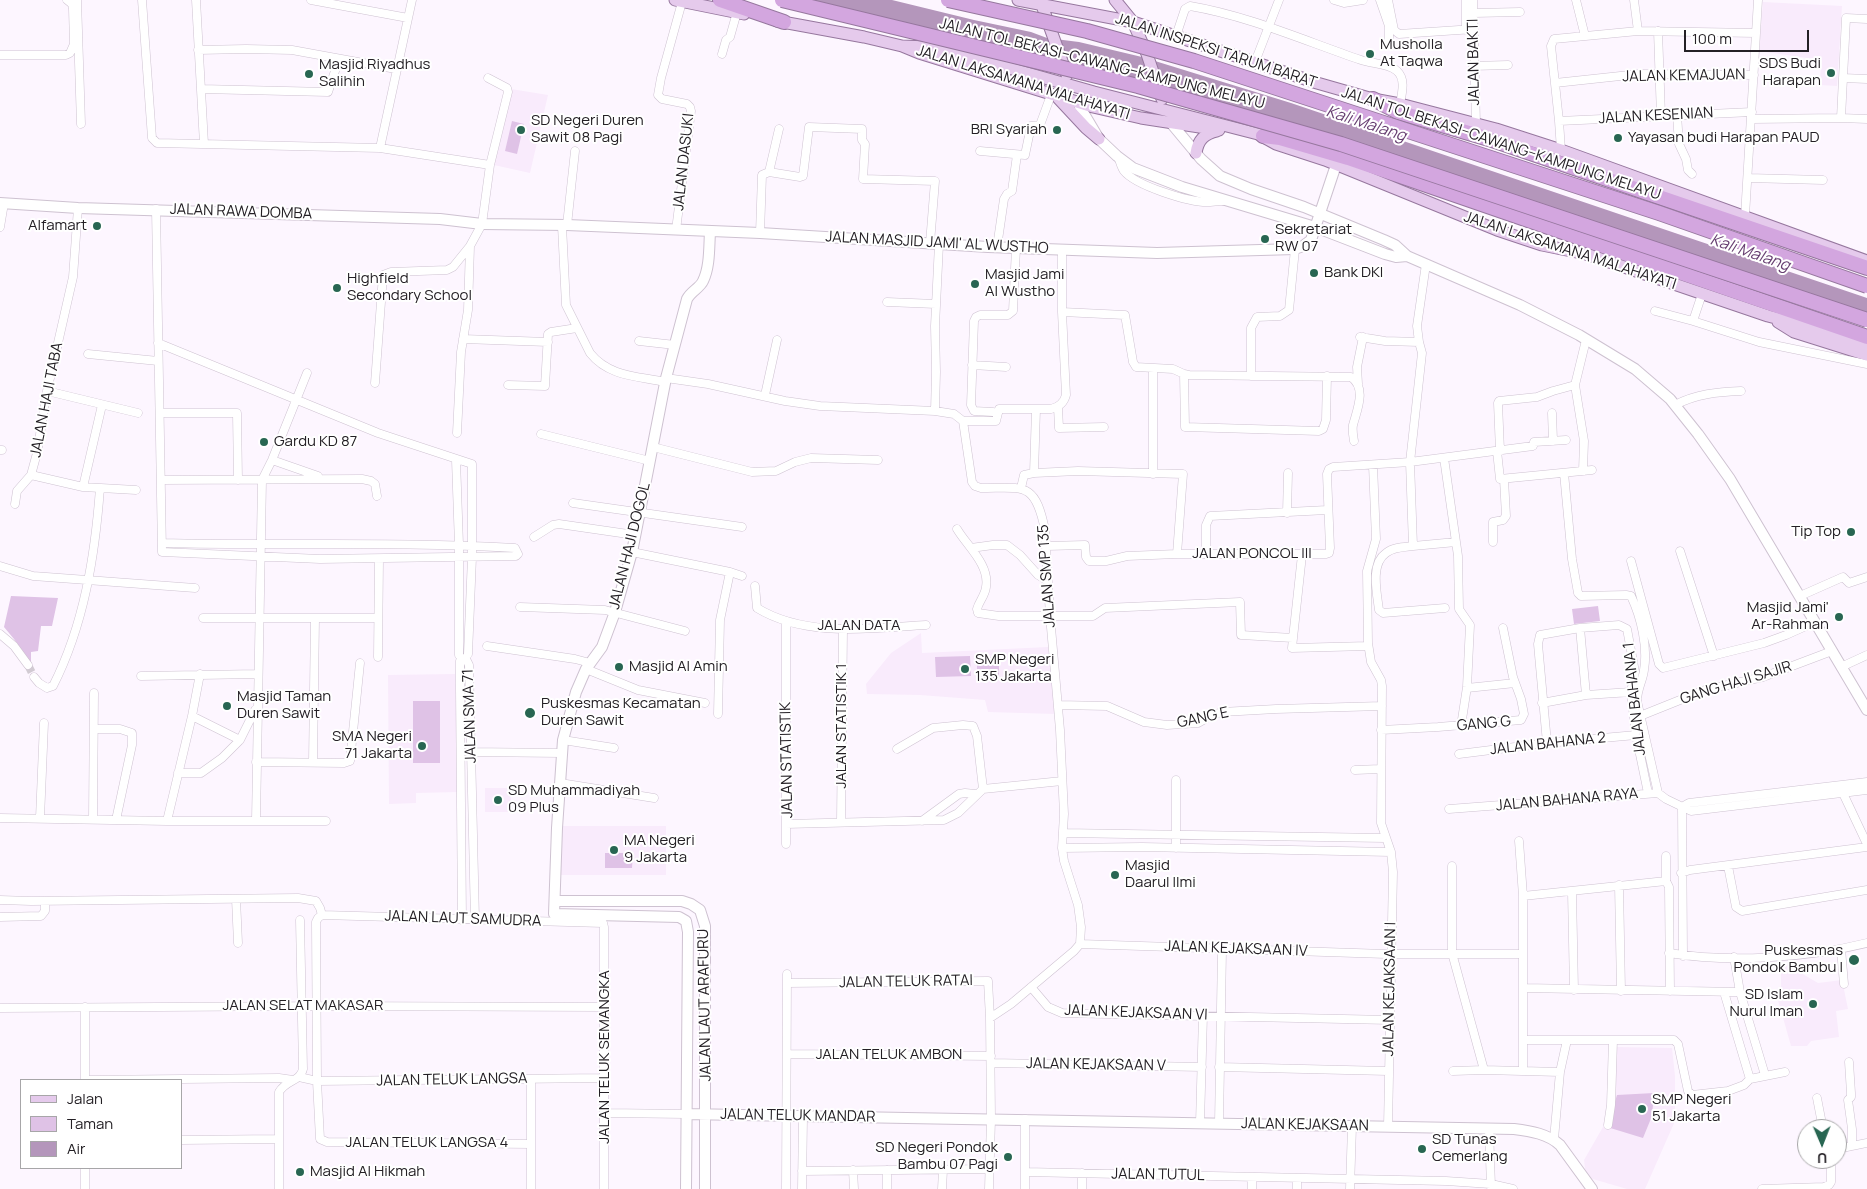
<!DOCTYPE html>
<meta charset="utf-8">
<style>
body{margin:0}
#map{position:relative;width:1867px;height:1189px;overflow:hidden;background:#fdf6ff;font-family:Manrope,sans-serif}
canvas{display:block}
.legend{position:absolute;left:20px;top:1079px;width:162px;height:90px;box-sizing:border-box;background:#fff;border:1px solid #a7a6a8;margin:0;padding:6px 9px;list-style:none;font-size:15px;color:#242025}
.legend li{display:flex;align-items:center;gap:10px;height:25px}
.legend b{width:25px;border:1px solid #a7a6a8}
.north{position:absolute;left:1797px;top:1119px;width:50px;height:50px;box-sizing:border-box;background:#fff;border:1px solid #a7a6a8;border-radius:50%;rotate:179deg;font-size:14px;font-weight:700;line-height:20px;text-align:center;color:#242025}
.north::after{content:'';display:block;margin:auto;width:18px;height:22px;background:#286652;clip-path:polygon(50% 0,100% 100%,50% 72%,0 100%)}
.scale{position:absolute;left:1684px;top:30px;width:125px;height:22px;box-sizing:border-box;border:2px solid #242025;border-top:0;padding-left:6px;font-size:15px;line-height:18px;white-space:nowrap;color:#242025;-webkit-text-stroke:4px #fff;paint-order:stroke}
</style>
<div id="map">
<canvas width="1867" height="1189"></canvas>
<ul class="legend">
<li><b style="height:6px;background:#e5caec"></b>Jalan</li>
<li><b style="height:14px;background:#dfc2e6"></b>Taman</li>
<li><b style="height:14px;background:#b496bb"></b>Air</li>
</ul>
<div class="north">U</div>
<div class="scale">100 m</div>
</div>
<script>
const ctx = document.querySelector('canvas').getContext('2d');
ctx.lineJoin = 'round';
function fill(path, color) {
  ctx.fillStyle = color;
  ctx.fill(path, 'evenodd');
}
function strokePath(path, color, width, dash) {
  ctx.strokeStyle = color;
  ctx.lineWidth = width;
  ctx.lineCap = dash ? 'butt' : 'round';
  ctx.setLineDash(dash || []);
  ctx.stroke(path);
}
function drawText(font, color, halo, rows, align = 'center') {
  ctx.font = font + ' Manrope,sans-serif';
  ctx.lineWidth = 4;
  ctx.setLineDash([]);
  ctx.textBaseline = 'middle';
  ctx.strokeStyle = halo;
  ctx.fillStyle = color;
  for (const [text, x, y, turn = 0] of rows) {
    ctx.save();
    ctx.translate(x, y);
    ctx.rotate((+turn || 0) * Math.PI / 180);
    ctx.textAlign = isNaN(turn) ? turn : align;
    if (halo) ctx.strokeText(text, 0, 0);
    ctx.fillText(text, 0, 0);
    ctx.restore();
  }
}
fill(new Path2D(`
 M1763 2 1842 6 1837 86 1820 85 1821 60 1759 51Z
 M511 89 548 95 530 173 494 165Z
 M921 633 922 653 1048 647 1056 714 988 712 985 700 920 695 867 694 866 684 891 653Z
 M455 674 458 792 416 793V803L389 804 388 675Z
 M485 788H511V812H485Z
 M562 826H666V875H560Z
 M1802 963 1801 973 1818 983 1842 980 1848 1009 1836 1011 1839 1037 1811 1041 1807 1046H1791L1778 1000 1781 996V964Z
 M1615 1047 1672 1048 1675 1076V1121L1645 1189H1627L1586 1177 1584 1160 1607 1120Z`), '#f9ebfc');
fill(new Path2D(`
 M512 121 524 124 517 154 505 151Z
 M11 596 58 598 52 626H41L38 651 31 652V663L14 639 4 627Z
 M1598 606 1600 621 1574 624 1572 609Z
 M970 656 971 676 936 677 935 657Z
 M977 657H999V678H977Z
 M413 701H440V763H413Z
 M605 853H633L632 868H605Z
 M1654 1093 1652 1116 1643 1138 1607 1127 1617 1095Z`), '#dfc2e6');
fill(new Path2D(`
 M781 0H892L974 20 1031 32 1047 38 1079 42 1142 57 1291 103 1867 298V318L1341 144Z`), '#b496bb');
strokePath(new Path2D(`
 M28 665 34 677`), '#d2cbd3', 8, [8, 4]);
const street = new Path2D(`
 M77 0 81 124
 M142 0 152 138 157 143 380 148 490 165
 M196 0 204 144
 M311 0 408 18
 M1334 0 1344 3 1363 0
 M1380 0 1389 26V43
 M1388 0 1394 30 1399 34 1474 29
 M1473 0 1476 124
 M1576 0 1585 36
 M1634 0 1638 31
 M1474 13 1520 12
 M1466 30V0
 M1658 31 1661 116
 M1176 36 1185 9 1190 6C1249 16 1305 41 1361 60 1372 64 1388 63 1397 71 1406 79 1402 93 1400 104
 M198 50 246 49 292 50 396 69
 M722 54 726 40 730 37 737 12
 M0 55H66L70 53 74 44 73 9 72 4 67 0
 M1255 62 1279 0
 M1473 66 1508 65
 M1843 78 1846 18 1867 19
 M1555 83 1639 74 1754 75
 M201 89 328 92 339 59
 M1677 115 1679 144 1686 159 1688 170 1692 174
 M1841 118 1867 119
 M1752 119 1841 118 1843 78 1867 79
 M1559 121 1752 112
 M380 148 412 0
 M1561 150 1559 121 1551 46 1554 39 1638 31 1756 33
 M980 151 1025 155 1031 126 1040 125 1051 95
 M1118 157C1120 161 1121 167 1124 171 1136 186 1189 202 1207 202 1212 202 1218 201 1223 201
 M769 172 779 129
 M1748 178 1823 180
 M156 209 162 552 320 559 516 556 518 554 515 548C398 541 280 546 162 543
 M1745 216 1758 0
 M567 225 575 151
 M562 226 566 305 590 353C609 377 638 376 665 382
 M0 227 4 203
 M676 230 691 111 690 107 687 104 662 99 658 95 661 78 682 2
 M760 233 762 175 769 172 800 177 803 176 809 127 862 129V140L865 144 863 179 935 181 930 243
 M997 247 1004 199 1007 194 1012 191 1017 155
 M1426 264 1417 326 1419 342 1422 353 1410 462 1413 546C1404 547 1393 547 1386 553 1370 564 1377 593 1379 610L1383 613 1445 608
 M887 302 936 304
 M1655 311 1693 321 1759 342 1867 364
 M1062 312 1125 315 1133 362 1136 367 1173 369 1184 374 1189 375 1351 377C1367 388 1357 410 1353 425 1352 430 1353 435 1354 441
 M1693 321 1702 294
 M1360 337 1385 341 1419 342
 M463 339 548 342
 M639 341 675 345
 M158 343 378 433 472 464V557L468 654
 M88 354 158 361
 M972 365 1006 367
 M1184 374 1185 427 1319 431 1323 429 1326 420 1327 376
 M1251 376V328L1257 317 1280 316 1289 310 1295 249
 M666 378 708 384 785 401 820 406 935 411 954 414 963 421 972 482 975 486 981 488C1024 488 1035 481 1045 530L1050 616 1060 730 1064 814 1062 848 1064 861 1078 905 1081 927 1080 944 1074 951 1011 1004 990 1018 991 1119 989 1189
 M375 383 383 275 391 272 447 270 453 267 470 246
 M1358 384 1357 367 1363 337
 M508 385 545 386 548 334 551 332 577 328
 M47 391 138 413
 M765 395 777 340
 M1675 405C1696 394 1717 392 1741 391
 M1058 407 1059 428 1104 427
 M935 411 936 372 935 326 939 244
 M993 412 974 411 971 405 974 321 976 317 980 315H1008L1013 311 1016 248
 M160 413H237L238 480
 M1552 413 1553 441
 M963 421H996L999 409H1051C1059 407 1064 403 1066 395L1062 312V249
 M457 433 461 352 468 310 470 246 482 224 490 165 508 92 507 88 488 78
 M541 434 650 461
 M653 447 752 472 776 471 795 462 811 458 878 460
 M0 450H2
 M1497 451 1500 479 1592 470
 M1500 451 1498 403 1499 401 1537 397 1553 391 1575 385
 M1444 458 1458 556 1459 609 1470 625 1467 687 1461 726
 M272 460 318 476
 M456 460 459 545V655
 M1373 465 1376 539 1367 571 1368 643 1371 662 1381 680 1382 686 1381 823 1391 852 1393 872 1388 1127
 M1583 471 1584 441 1575 385 1586 340
 M1034 473 1036 409
 M1564 473 1572 559 1578 593 1581 596 1626 595 1631 596C1641 617 1648 647 1644 670 1643 680 1637 689 1637 701L1658 793
 M1153 474V368
 M31 475 83 487 136 490
 M161 480 362 479 371 481 375 484 377 496
 M83 487 102 405
 M1021 488 1024 475 1034 473 1078 471 1183 474 1177 554
 M573 503 742 527
 M15 504 17 491 31 475 37 453 47 391 73 277 78 208
 M1287 513 1288 473
 M957 529C967 546 990 565 986 587 985 596 979 601 977 609L978 613 999 616H1093L1105 608 1240 602 1241 635 1293 638 1292 648 1368 646
 M534 537 553 525 559 524 635 535
 M1493 542V522L1503 520 1506 516 1504 479
 M1047 546 1085 545 1086 557 1089 561H1106L1127 556 1177 554H1326L1329 553 1330 548 1327 474 1329 469 1333 467 1410 462 1533 446 1534 442 1566 440
 M1413 546 1456 542
 M971 548 993 545H1007L1020 555 1038 575 1048 581
 M1680 551 1714 656
 M632 552 730 572 742 576
 M1206 554V525L1210 516 1327 510
 M1631 561 1659 664 1663 668 1764 643 1786 635 1815 622
 M0 566 33 576 195 588
 M755 586 757 608C806 638 872 628 926 625
 M1800 596 1843 577 1849 583 1867 577
 M520 607 605 610 685 631
 M203 618H378
 M786 621V824L944 820 958 813 983 789 1062 781
 M1580 628 1586 695
 M0 634 14 646 28 665
 M1293 638 1302 555
 M487 646 575 659 590 663
 M378 657 379 559
 M1841 667 1867 655
 M586 669 638 690 705 703
 M141 676 258 674
 M34 677 39 683 47 688 53 686C84 625 95 556 100 488
 M1467 688 1515 683
 M1542 703 1586 695 1631 692
 M1058 705 1107 706 1144 722 1167 725 1198 723 1212 715 1222 712 1276 709 1382 706
 M718 714 720 620 730 572
 M192 716 240 740
 M1640 716 1705 690 1763 677 1832 651
 M94 729H120L132 733V745L116 820
 M1381 730 1438 727 1521 720 1524 714 1521 699 1513 677 1503 628
 M563 740 614 748
 M1547 743 1538 644 1540 635 1580 628 1619 625 1627 629 1635 672 1631 692 1636 735 1648 793
 M897 749 933 728 963 725 973 726 977 736 983 789
 M468 752 562 753
 M1459 754 1547 743 1636 735
 M256 762 344 763 350 761 360 663
 M313 762 315 618
 M1355 770 1380 769
 M178 773H201L222 758 240 740 255 710
 M560 783 654 798
 M1841 789 1867 844
 M1682 807 1689 803 1867 782
 M1682 807 1683 956
 M1449 809 1658 793 1666 799 1691 811 1867 790
 M0 818 167 821H326
 M40 818 44 723
 M93 819 94 693
 M167 821 192 716 200 674
 M256 821 262 480 272 460 307 373
 M922 821 959 794 965 793 976 794
 M841 822 843 629
 M786 824V844
 M1063 833 1385 838
 M1519 841 1523 896
 M1062 848 1142 847 1391 852
 M1176 848V780
 M1666 856V881
 M1452 866V953L1484 1070 1560 1072
 M1728 866 1736 907 1742 911 1867 890
 M1681 873 1690 870 1867 847
 M1619 885 1621 991
 M1572 892 1574 990
 M236 899 238 943
 M0 900 31 901 298 898 316 901 320 908 322 915
 M322 915 603 923 604 927V1189
 M322 915 318 918 316 922 317 1081 320 1139 327 1142 531 1144
 M0 917 41 916 45 911V901
 M462 920 460 689V661L462 658 466 659 469 665 475 920
 M1080 944 1386 954H1523
 M1841 949 1844 984
 M1669 953C1730 963 1807 958 1867 943
 M1734 957 1740 992 1765 1075
 M787 983 988 981 990 1018
 M1031 987 1048 1007 1062 1013 1390 1020
 M1524 988 1740 992
 M1724 992 1750 1079
 M85 1007V1080
 M0 1008 318 1006 605 1007
 M1524 1040H1674L1678 1044 1688 1091 1692 1095 1728 1091 1744 1085 1750 1079 1785 1072
 M788 1054 991 1056
 M1849 1062 1851 1093V1097L1848 1100 1852 1129V1146
 M991 1063 1202 1067
 M1219 1067 1388 1071
 M1453 1071 1484 1070
 M1523 1071V896L1666 881 1669 887 1670 991
 M299 1077 317 1081 605 1078
 M531 1079V1189
 M85 1080 279 1078 293 1080
 M1817 1098 1823 1129
 M606 1113 686 1114
 M1025 1119V1189
 M1200 1123 1203 1015
 M1219 1123 1222 950
 M1608 1125 1611 1105 1613 1040
 M1489 1128 1491 1187
 M1554 1139 1560 1072 1567 1040
 M181 1140 278 1139
 M1837 1149 1867 1143
 M85 1168V1189
 M853 1170 854 1189
 M802 1171 990 1169
 M1025 1172 1446 1181 1491 1184 1513 1189
 M1082 1173V1189
 M279 1189V1092C287 1079 300 1082 303 1069L300 920
 M786 1189 787 974
 M802 1189 803 1117
 M887 1189V1170
 M942 1189 943 1170
 M1252 1189V1177
 M1297 1189V1178
 M1350 1189 1352 1126
 M1762 1189 1824 1187 1829 1185 1831 1182V1159`);
const secondary = new Path2D(`
 M1077 102 1099 139 1117 156 1133 168 1182 187 1315 227 1385 254 1396 257 1407 256
 M1171 123 1201 159 1220 176 1251 189 1304 207 1384 240 1395 245 1407 256 1520 305 1579 335 1635 369 1670 399 1698 434 1730 479 1867 710
 M0 203 78 208 440 219 482 224 567 225 760 233 988 247 1157 253 1295 249 1303 246 1311 240 1336 165
 M555 901H682L691 904 700 910 705 926V1189
 M686 1114 1514 1129C1531 1131 1548 1134 1560 1145L1592 1189
 M686 1189 688 932 686 921 679 917 554 914 557 828 563 740 576 692 586 669 602 647 615 612 632 552 666 378 687 299C691 291 700 288 703 281 710 267 709 247 710 232`);
const primary = new Path2D(`
 M675 0 744 14
 M1018 0 1133 22 1317 83 1373 99 1400 104 1496 129 1561 150 1867 261
 M1040 0 1067 75
 M1115 0 1133 22 1147 54 1162 99
 M777 21 864 37 902 46 919 53 1093 107 1141 118 1219 130
 M902 46 928 47 988 62 1094 92 1258 134 1276 144 1325 160 1497 230 1542 245 1586 254 1768 316 1806 326 1860 344H1867
 M1058 98 1086 128 1099 139
 M1196 153C1198 140 1204 134 1217 131
 M1778 322 1794 332 1867 355`);
const highway = new Path2D(`
 M720 0 784 22
 M1373 99 1398 112 1489 139 1867 268
 M1263 136 1280 138 1348 158 1867 337`);
strokePath(street, '#cec2d1', 9);
strokePath(secondary, '#cec2d1', 12);
strokePath(primary, '#96779e', 13);
strokePath(highway, '#96779e', 16);
strokePath(street, '#fff', 8);
strokePath(secondary, '#fff', 10);
strokePath(primary, '#e5caec', 11);
strokePath(highway, '#d3a6df', 14);
const highwayBridge = new Path2D(`
 M782 0 1138 86 1341 144 1867 320
 M948 0 1087 31 1194 61 1659 213 1867 286`);
strokePath(highwayBridge, '#96779e', 16, []);
strokePath(highwayBridge, '#d3a6df', 14);
for (const [x, y, r, color] of [
 [1370,54,5,"#286652"],
 [1831,73,5,"#286652"],
 [309,74,5,"#286652"],
 [521,130,5,"#286652"],
 [1057,130,5,"#286652"],
 [1618,138,5,"#286652"],
 [97,226,5,"#286652"],
 [1265,239,5,"#286652"],
 [1314,273,5,"#286652"],
 [975,284,5,"#286652"],
 [337,288,5,"#286652"],
 [264,442,5,"#286652"],
 [1851,532,5,"#286652"],
 [1839,617,5,"#286652"],
 [619,667,5,"#286652"],
 [965,669,5,"#286652"],
 [227,706,5,"#286652"],
 [530,713,6,"#286652"],
 [422,746,5,"#286652"],
 [498,800,5,"#286652"],
 [614,850,5,"#286652"],
 [1115,875,5,"#286652"],
 [1854,960,6,"#286652"],
 [1813,1004,5,"#286652"],
 [1642,1109,5,"#286652"],
 [1422,1149,5,"#286652"],
 [1008,1157,5,"#286652"],
 [300,1172,5,"#286652"]
]) {
  const dot = new Path2D();
  dot.arc(x, y, r, 0, 2 * Math.PI);
  ctx.fillStyle = color;
  ctx.fill(dot);
  strokePath(dot, '#fff', 2);
}
drawText('15px', '#242025', '#fff', [
 ["Musholla",1380,45],
 ["At Taqwa",1380,62],
 ["SDS Budi",1821,64,"right"],
 ["Harapan",1821,81,"right"],
 ["Masjid Riyadhus",319,65],
 ["Salihin",319,82],
 ["SD Negeri Duren",531,121],
 ["Sawit 08 Pagi",531,138],
 ["BRI Syariah",1047,130,"right"],
 ["Yayasan budi Harapan PAUD",1628,138],
 ["Alfamart",87,226,"right"],
 ["Sekretariat",1275,230],
 ["RW 07",1275,247],
 ["Bank DKI",1324,273],
 ["Masjid Jami",985,275],
 ["Al Wustho",985,292],
 ["Highfield",347,279],
 ["Secondary School",347,296],
 ["Gardu KD 87",274,442],
 ["Tip Top",1841,532,"right"],
 ["Masjid Jami'",1829,608,"right"],
 ["Ar-Rahman",1829,625,"right"],
 ["SMP Negeri",975,660],
 ["135 Jakarta",975,677],
 ["Masjid Al Amin",629,667],
 ["Masjid Taman",237,697],
 ["Duren Sawit",237,714],
 ["Puskesmas Kecamatan",541,704],
 ["Duren Sawit",541,721],
 ["SMA Negeri",412,737,"right"],
 ["71 Jakarta",412,754,"right"],
 ["SD Muhammadiyah",508,791],
 ["09 Plus",508,808],
 ["MA Negeri",624,841],
 ["9 Jakarta",624,858],
 ["Masjid",1125,866],
 ["Daarul Ilmi",1125,883],
 ["Puskesmas",1843,951,"right"],
 ["Pondok Bambu I",1843,968,"right"],
 ["SD Islam",1803,995,"right"],
 ["Nurul Iman",1803,1012,"right"],
 ["SMP Negeri",1652,1100],
 ["51 Jakarta",1652,1117],
 ["SD Tunas",1432,1140],
 ["Cemerlang",1432,1157],
 ["SD Negeri Pondok",998,1148,"right"],
 ["Bambu 07 Pagi",998,1165,"right"],
 ["Masjid Al Hikmah",310,1172]
], 'left');
drawText('15px', '#242025', '#fff', [
 ["JALAN INSPEKSI TARUM BARAT",1216,51,18],
 ["JALAN BAKTI",1474,62,-91],
 ["JALAN TOL BEKASI–CAWANG–KAMPUNG MELAYU",1102,64,14],
 ["JALAN KEMAJUAN",1684,76,-1],
 ["JALAN LAKSAMANA MALAHAYATI",1023,83,17],
 ["JALAN KESENIAN",1656,116,-3],
 ["JALAN TOL BEKASI–CAWANG–KAMPUNG MELAYU",1501,144,18],
 ["JALAN DASUKI",684,162,-84],
 ["JALAN RAWA DOMBA",241,212,2],
 ["JALAN MASJID JAMI' AL WUSTHO",937,243,3],
 ["JALAN LAKSAMANA MALAHAYATI",1570,251,18],
 ["JALAN HAJI TABA",47,400,-79],
 ["JALAN HAJI DOGOL",630,546,-76],
 ["JALAN PONCOL III",1252,554],
 ["JALAN SMP 135",1047,576,-94],
 ["JALAN DATA",859,626],
 ["GANG HAJI SAJIR",1736,683,-17],
 ["JALAN BAHANA 1",1635,699,-96],
 ["JALAN SMA 71",470,716,-92],
 ["GANG E",1203,718,-12],
 ["GANG G",1484,724,-5],
 ["JALAN STATISTIK 1",842,726,-90],
 ["JALAN BAHANA 2",1548,744,-6],
 ["JALAN STATISTIK",787,760,-91],
 ["JALAN BAHANA RAYA",1567,800,-5],
 ["JALAN LAUT SAMUDRA",463,919,2],
 ["JALAN KEJAKSAAN IV",1236,949,2],
 ["JALAN TELUK RATAI",906,982,-1],
 ["JALAN KEJAKSAAN I",1390,989,-89],
 ["JALAN LAUT ARAFURU",705,1005,-91],
 ["JALAN SELAT MAKASAR",303,1006],
 ["JALAN KEJAKSAAN VI",1136,1013,2],
 ["JALAN TELUK AMBON",889,1055],
 ["JALAN TELUK SEMANGKA",605,1057,-90],
 ["JALAN KEJAKSAAN V",1096,1065,1],
 ["JALAN TELUK LANGSA",452,1080,-1],
 ["JALAN TELUK MANDAR",798,1116,1],
 ["JALAN KEJAKSAAN",1305,1125,1],
 ["JALAN TELUK LANGSA 4",427,1143],
 ["JALAN TUTUL",1158,1175,1]
]);
drawText('italic 16px', '#673f71', '#fff', [
 ["Kali Malang",1366,124,18],
 ["Kali Malang",1750,253,19]
]);
</script>
